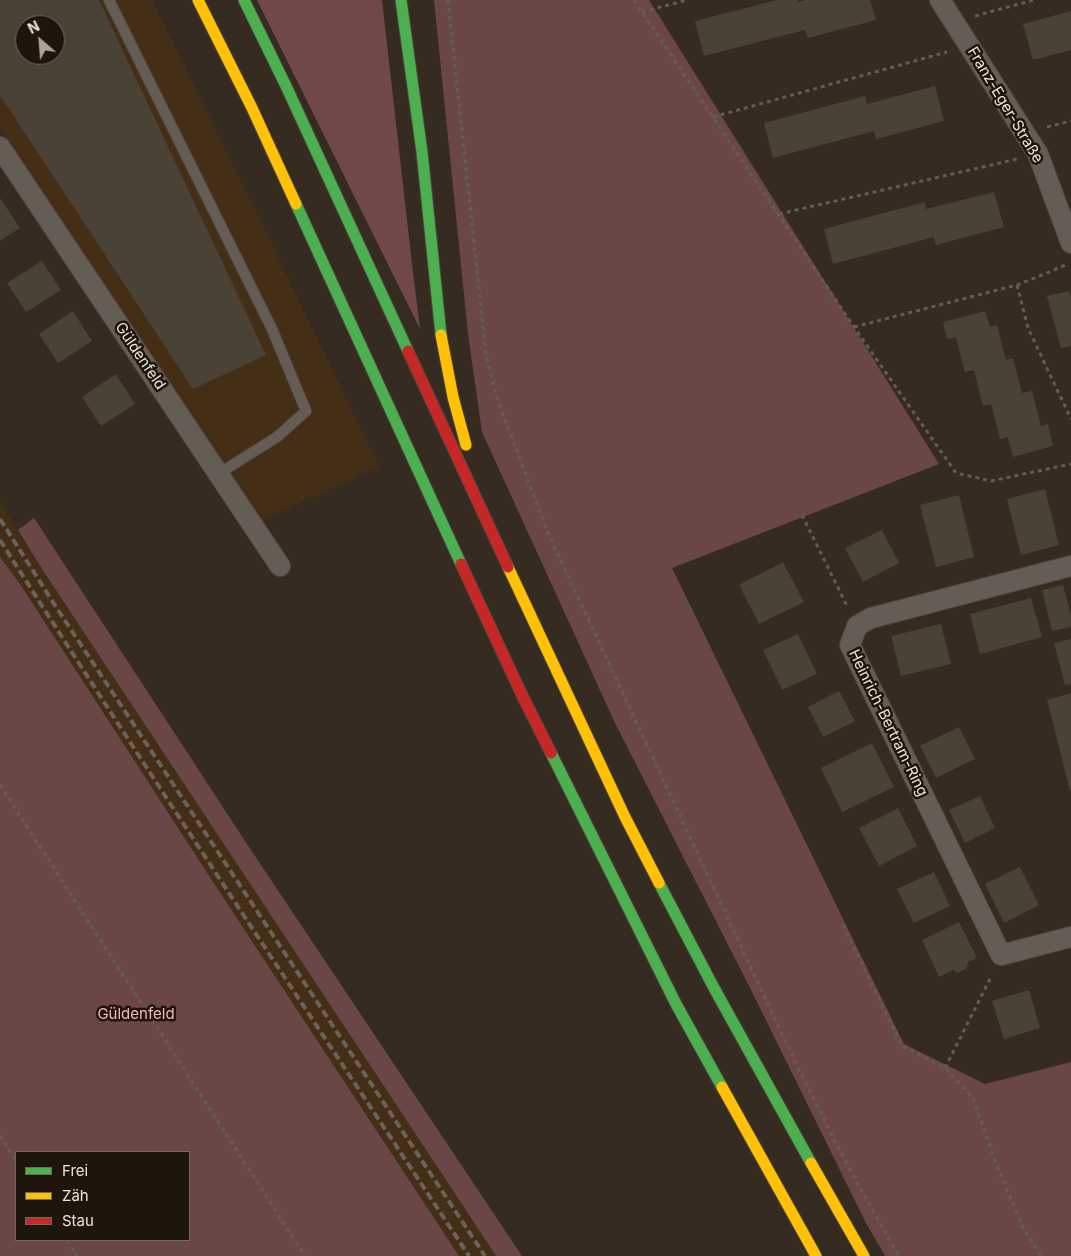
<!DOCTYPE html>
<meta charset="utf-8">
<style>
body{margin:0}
#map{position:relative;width:1071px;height:1256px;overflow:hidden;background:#352b20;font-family:Inter,sans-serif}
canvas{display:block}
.legend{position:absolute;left:15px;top:1151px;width:175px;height:90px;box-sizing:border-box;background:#1e160d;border:1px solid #72685e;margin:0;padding:6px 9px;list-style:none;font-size:15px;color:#f0e4d8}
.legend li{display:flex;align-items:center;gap:10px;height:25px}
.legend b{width:25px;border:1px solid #72685e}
.north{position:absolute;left:15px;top:15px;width:50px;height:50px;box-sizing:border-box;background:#1e160d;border:1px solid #72685e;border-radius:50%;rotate:333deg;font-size:14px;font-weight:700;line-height:20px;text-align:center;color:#f0e4d8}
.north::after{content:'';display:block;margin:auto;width:18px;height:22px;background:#afa398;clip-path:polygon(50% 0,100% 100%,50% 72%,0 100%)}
</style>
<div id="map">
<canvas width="1071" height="1256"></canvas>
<ul class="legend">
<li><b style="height:6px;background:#4caf50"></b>Frei</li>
<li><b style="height:6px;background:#ffc107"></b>Zäh</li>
<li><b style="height:6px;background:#c62828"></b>Stau</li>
</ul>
<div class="north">N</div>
</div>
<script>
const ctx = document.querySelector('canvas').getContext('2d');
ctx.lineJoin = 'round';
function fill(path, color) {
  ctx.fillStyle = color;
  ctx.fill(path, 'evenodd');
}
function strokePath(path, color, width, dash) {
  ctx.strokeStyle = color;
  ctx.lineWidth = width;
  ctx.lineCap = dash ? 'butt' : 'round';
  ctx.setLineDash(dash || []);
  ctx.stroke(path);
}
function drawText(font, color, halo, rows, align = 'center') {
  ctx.font = font + ' Inter,sans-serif';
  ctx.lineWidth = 5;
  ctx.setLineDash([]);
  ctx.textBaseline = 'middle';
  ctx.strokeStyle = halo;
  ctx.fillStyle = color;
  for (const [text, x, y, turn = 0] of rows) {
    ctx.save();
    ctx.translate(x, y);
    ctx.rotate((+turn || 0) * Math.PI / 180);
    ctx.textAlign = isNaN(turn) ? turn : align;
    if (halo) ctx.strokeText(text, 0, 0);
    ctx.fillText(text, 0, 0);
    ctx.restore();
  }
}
fill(new Path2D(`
 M0 0H152L279 259 379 467 263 520 107 291 0 127ZM25 25H55V55H25Z
 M0 502 44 572 496 1256H459L215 885 20 584 0 557Z`), '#452e16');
fill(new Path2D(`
 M434 0H649L939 464 672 568 904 1044 985 1084 1071 1062V1256H885L866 1223 750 988 615 723 482 432 468 334Z
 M34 518 247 844 522 1256H496L442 1174 44 572 18 530Z
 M0 557 20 584 215 885 459 1256H0ZM189 1152V1240H16V1152Z`), '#6a4746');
fill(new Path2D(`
 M257 0H382L412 264 420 329Z`), '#714848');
fill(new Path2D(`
 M0 0H99L266 355 193 389 0 95ZM25 25H55V55H25Z
 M777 0H798V2L806 0H870L876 20 808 38 805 30 704 56 695 21Z
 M1071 11V50L1033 60 1023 24Z
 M935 86 944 121 876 139 874 131 773 158 764 123 865 96 867 104Z
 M994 192 1004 227 936 245 934 237 833 264 824 229 925 202 926 209Z
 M0 198 20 228 0 241Z
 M42 261 61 290 26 312 7 283Z
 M1069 291 1071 297V346L1061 348 1047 296Z
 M73 311 92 341 58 363 39 334Z
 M985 311 990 327 997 325 1006 360 1013 358 1022 393 1032 391 1041 426 1048 424 1053 446 1013 457 1008 437 1000 439 991 404 983 406 974 370 965 372 956 337 947 339 943 322Z
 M116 374 135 404 101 426 82 397Z
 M1045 489 1059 545 1021 555 1007 499Z
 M959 495 974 557 936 567 920 505Z
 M882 530 899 563 863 582 845 548Z
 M783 562 804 602 759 624 739 585Z
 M1063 585 1071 615V627L1052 631 1042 590Z
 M1031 598 1042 637 980 654 970 614Z
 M941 624 951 664 901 676 891 636Z
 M798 634 817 674 782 690 763 650Z
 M1071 639V684L1065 685 1054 643Z
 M839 691 855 721 823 737 808 707Z
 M1071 693V791H1070L1047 700Z
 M959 727 975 759 936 778 920 746Z
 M872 743 894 787 842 812 821 768Z
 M980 796 995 828 965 843 949 810Z
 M898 808 917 846 879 866 859 828Z
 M1020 867 1039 905 1004 923 985 884Z
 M934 872 950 906 914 923 897 889Z
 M959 922 977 958 968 962 967 968 958 973 953 970 939 977 922 940Z
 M1029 990 1040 1028 1004 1039 992 1001Z`), '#4a4235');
const lane = new Path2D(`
 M109 0 272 329 306 411 277 437 218 474`);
const street = new Path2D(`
 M940 0 1038 154 1071 243
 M0 147 280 566
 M1071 566 871 618 857 626 850 645 1001 955 1071 937`);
const fast = new Path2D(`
 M244 0 286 86 408 351
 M401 0 422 152 441 335
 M296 204 461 564
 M551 753 676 1004 722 1087
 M659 883 714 988 811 1163`);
const slow = new Path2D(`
 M198 0 252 108 296 204
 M441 335 453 397 466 445
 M508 567 625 817 659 883
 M722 1087 816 1256
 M811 1163 864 1256`);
const jam = new Path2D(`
 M408 351 508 567
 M461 564 522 695 551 753`);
strokePath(lane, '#4e463c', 12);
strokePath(street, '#4e463c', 22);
strokePath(fast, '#4e463c', 13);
strokePath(slow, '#4e463c', 13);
strokePath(jam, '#4e463c', 13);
strokePath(new Path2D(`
 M448 0 486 355 498 401 548 533 780 1030C817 1107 855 1183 899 1256
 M634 0 854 327 956 473 991 481 1071 464
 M642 12 687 0
 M975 16 1034 0
 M713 117 947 52
 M1047 127 1071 121
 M779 214 1017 159
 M1017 285 1028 328 1071 419
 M854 327 1017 285 1066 265
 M802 515 848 608
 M0 785 305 1256
 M843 925 902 1046 945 1068 973 1098 996 1163 1023 1228 1041 1256
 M945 1068 992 975
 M0 1136 16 1161
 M67 1240 77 1256`), '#635c55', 3, [4, 4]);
strokePath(lane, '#655d55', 10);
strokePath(street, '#655d55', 20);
strokePath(fast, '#4caf50', 11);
strokePath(slow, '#ffc107', 11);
strokePath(jam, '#c62828', 11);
strokePath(new Path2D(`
 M0 519 58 610 485 1256
 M0 540C153 781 312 1018 469 1256`), '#6b625c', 4, [8, 4]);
drawText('15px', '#f0e4d8', '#1e160d', [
 ["Franz-Eger-Straße",1005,105,59],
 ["Güldenfeld",140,356,56],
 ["Heinrich-Bertram-Ring",888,723,64]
]);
drawText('15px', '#f6b7b9', '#1e160d', [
 ["Güldenfeld",136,1014]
]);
</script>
